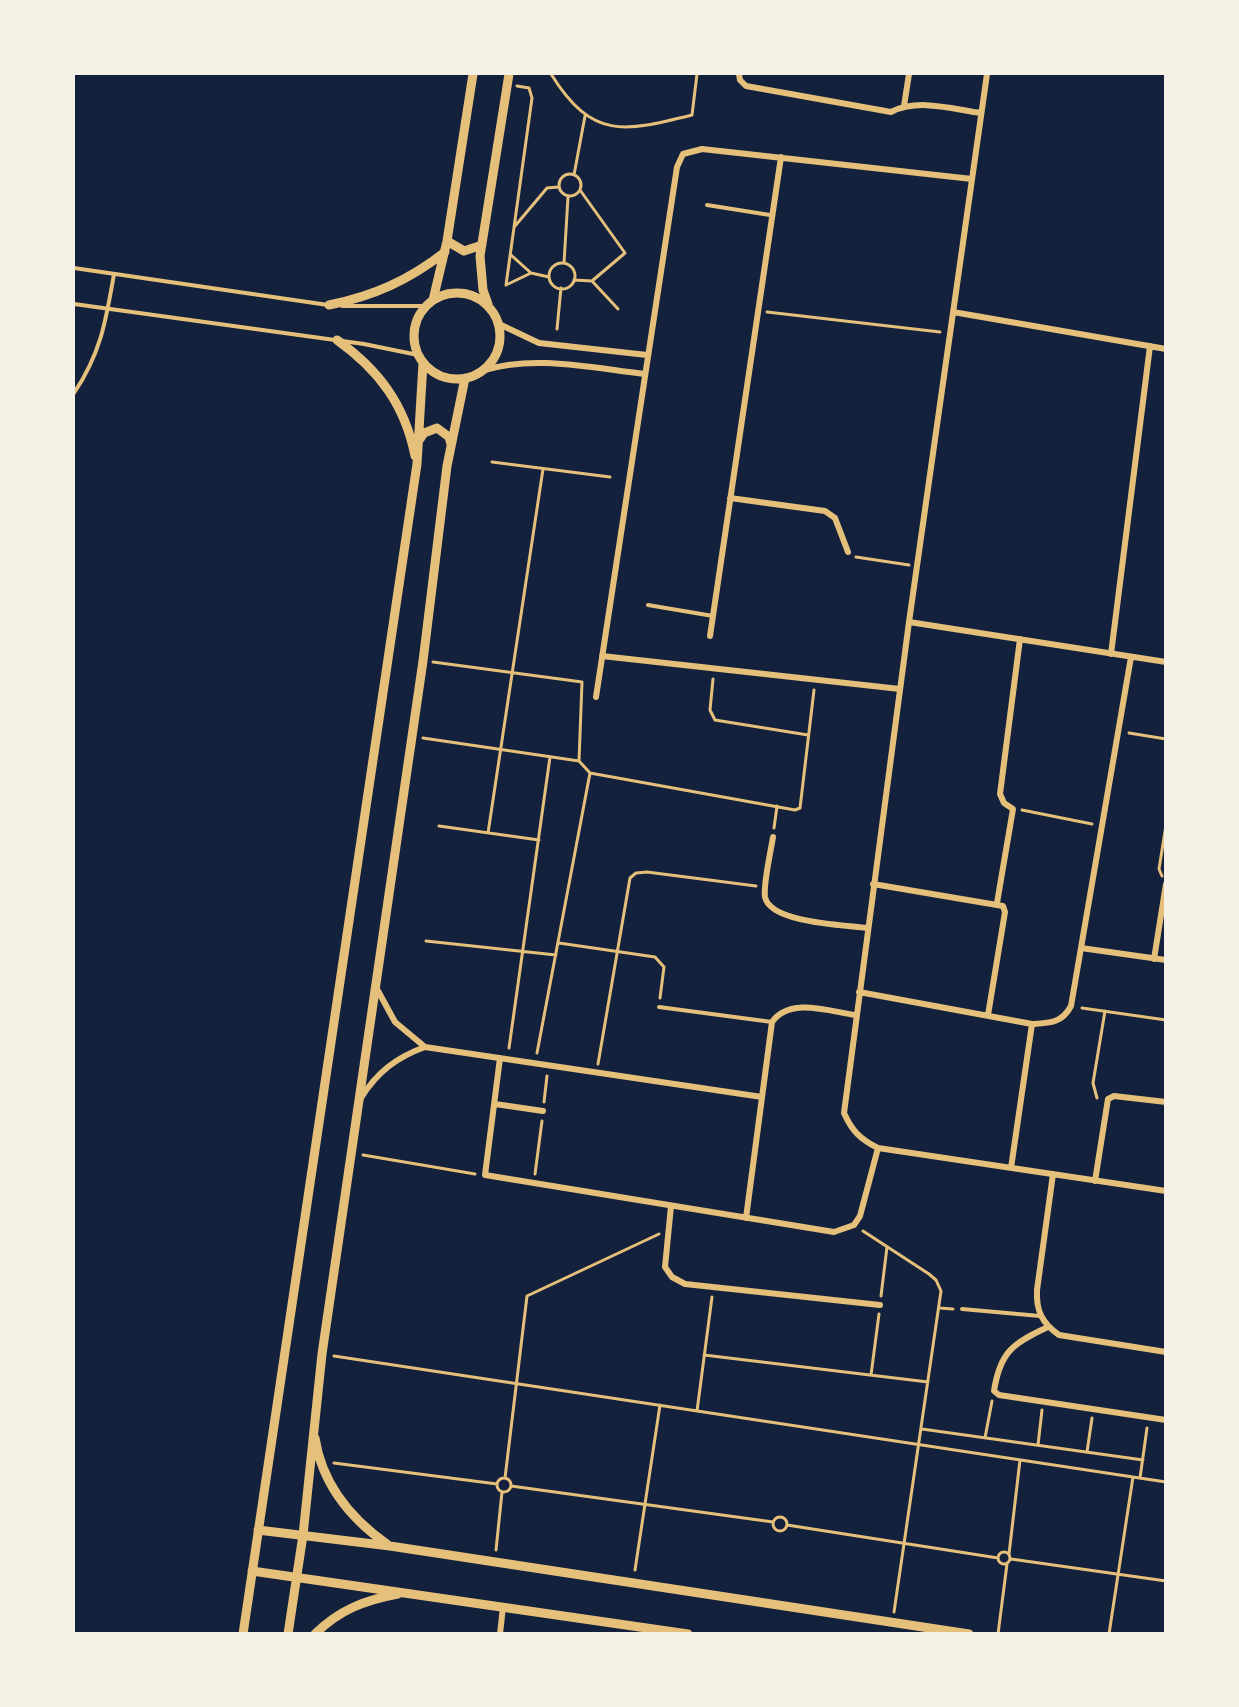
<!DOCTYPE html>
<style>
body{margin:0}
#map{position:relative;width:1239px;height:1707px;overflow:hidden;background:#14213d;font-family:"Alegreya Sans",sans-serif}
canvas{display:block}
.frame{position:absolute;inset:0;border:75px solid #f6f1e7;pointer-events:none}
</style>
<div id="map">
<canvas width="1239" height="1707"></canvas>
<div class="frame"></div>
</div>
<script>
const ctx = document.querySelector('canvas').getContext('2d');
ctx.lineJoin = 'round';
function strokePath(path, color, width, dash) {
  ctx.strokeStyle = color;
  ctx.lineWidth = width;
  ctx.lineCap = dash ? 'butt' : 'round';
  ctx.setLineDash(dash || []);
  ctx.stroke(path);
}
strokePath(new Path2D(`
 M551 74C592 140 624 132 692 115L697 74
 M559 185a11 11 0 1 1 22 0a11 11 0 1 1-22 0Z
 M574 175 585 116
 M580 190 625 253 592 281 618 309
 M515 226 547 188 558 187
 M564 263 568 197
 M549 276a13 13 0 1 1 26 0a13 13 0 1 1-26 0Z
 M531 273 549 277
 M574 280 592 281
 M506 285 532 98 529 88 517 86
 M506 285 531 273 511 255
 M767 312 940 332
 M557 329 561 288
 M492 462 610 477
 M856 557 909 565
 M433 662 582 682 579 761 590 773 537 1053
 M713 679 710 710 715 720 808 735
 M1129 733 1166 739
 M423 738 579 761
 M590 773 795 810 800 808 814 690
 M1022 810 1092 824
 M439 826 539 840
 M774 828 777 806
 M488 833 543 469
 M1162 876 1159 869 1166 825
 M426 941 556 955
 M559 943 655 957 664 967 660 998
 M1082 1008 1166 1020
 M509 1048 550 757
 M598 1064 630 878 636 873 647 872 756 886
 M1097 1098 1093 1083 1105 1011
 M544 1102 547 1076
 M363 1155 475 1174
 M535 1174 542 1121
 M863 1231 929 1274 936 1280 941 1291 894 1612
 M881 1296 887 1247
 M940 1308 953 1309
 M704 1355 928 1382
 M334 1356 1166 1482
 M871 1375 879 1314
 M697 1411 712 1297
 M922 1429 1143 1460
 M985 1438 992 1401
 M1038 1445 1042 1410
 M1087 1452 1092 1418
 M334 1463 497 1484
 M505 1478 527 1296 659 1234
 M1140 1478 1147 1428
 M497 1485a7 7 0 1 1 14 0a7 7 0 1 1-14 0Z
 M511 1486 773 1522
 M773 1524a7 7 0 1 1 14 0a7 7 0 1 1-14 0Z
 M787 1525 998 1558
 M496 1550 502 1492
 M998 1558a6 6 0 1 1 12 0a6 6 0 1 1-12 0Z
 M1009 1554 1020 1460
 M1011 1559 1166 1581
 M635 1570 660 1405
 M998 1634 1007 1564
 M1109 1634 1133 1477`), '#e5c07b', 3);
strokePath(new Path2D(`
 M707 205 770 215
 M74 268 328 305
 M74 304 364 344 418 355
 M342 306H425
 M74 393C101 353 106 320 114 274
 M648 605 713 616
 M659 1007 772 1022
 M962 1309 1040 1316`), '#e5c07b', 4);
strokePath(new Path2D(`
 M739 74 740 80 746 86 891 112C918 98 952 109 981 113
 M987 74 909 622 844 1113C852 1131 860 1139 878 1148L1166 1191
 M904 106 909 74
 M953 312 1166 349
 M499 324 539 343 647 355
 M481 371C534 354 591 368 645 374
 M730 498 825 511 835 518 848 552
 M909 622 1166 662
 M710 636 781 157
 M1111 654 1150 346
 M602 656 900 689
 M596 697 677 167 683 154 702 149 972 179
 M773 837C771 850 763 885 765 897 770 923 845 925 867 928
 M873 884 1003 906 1005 912 988 1015
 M997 903 1013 809 1004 803 1000 794 1020 639
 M1081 948 1166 960
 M1154 959 1166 884
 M377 989 395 1022 425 1047 762 1097
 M859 992 1032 1024C1050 1023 1062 1023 1071 1006L1131 657
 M500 1058 485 1175 834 1232 854 1225 860 1216 878 1148
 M361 1098C377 1072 397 1057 425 1047
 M495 1104 543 1111
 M1011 1168 1032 1024
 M1053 1174 1037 1290C1036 1311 1042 1323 1059 1335L1166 1352
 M1095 1181 1108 1099 1114 1096 1166 1102
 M671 1206 665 1267 672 1277 685 1284 880 1305
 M746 1218 772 1022C790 997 828 1011 855 1015
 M1048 1327C1013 1343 1000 1352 994 1391L999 1395 1166 1420
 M500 1634 503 1607`), '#e5c07b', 6);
strokePath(new Path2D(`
 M447 241 464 251 482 245
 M414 336a43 43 0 1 1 86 0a43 43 0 1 1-86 0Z
 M433 300 447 241 473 74
 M488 304 483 290 480 256 509 74
 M329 305C374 296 409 280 445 252
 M337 340C379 370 405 405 415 456
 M420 439 424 433 437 428 449 437 451 444
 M315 1438C322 1484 351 1519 388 1545
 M258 1530 390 1546 969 1634
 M252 1571 688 1634
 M243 1634 417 464 423 363
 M288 1634 303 1535 322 1354 423 661 447 466 465 378
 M315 1634C339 1610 365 1600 398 1594`), '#e5c07b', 9);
</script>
